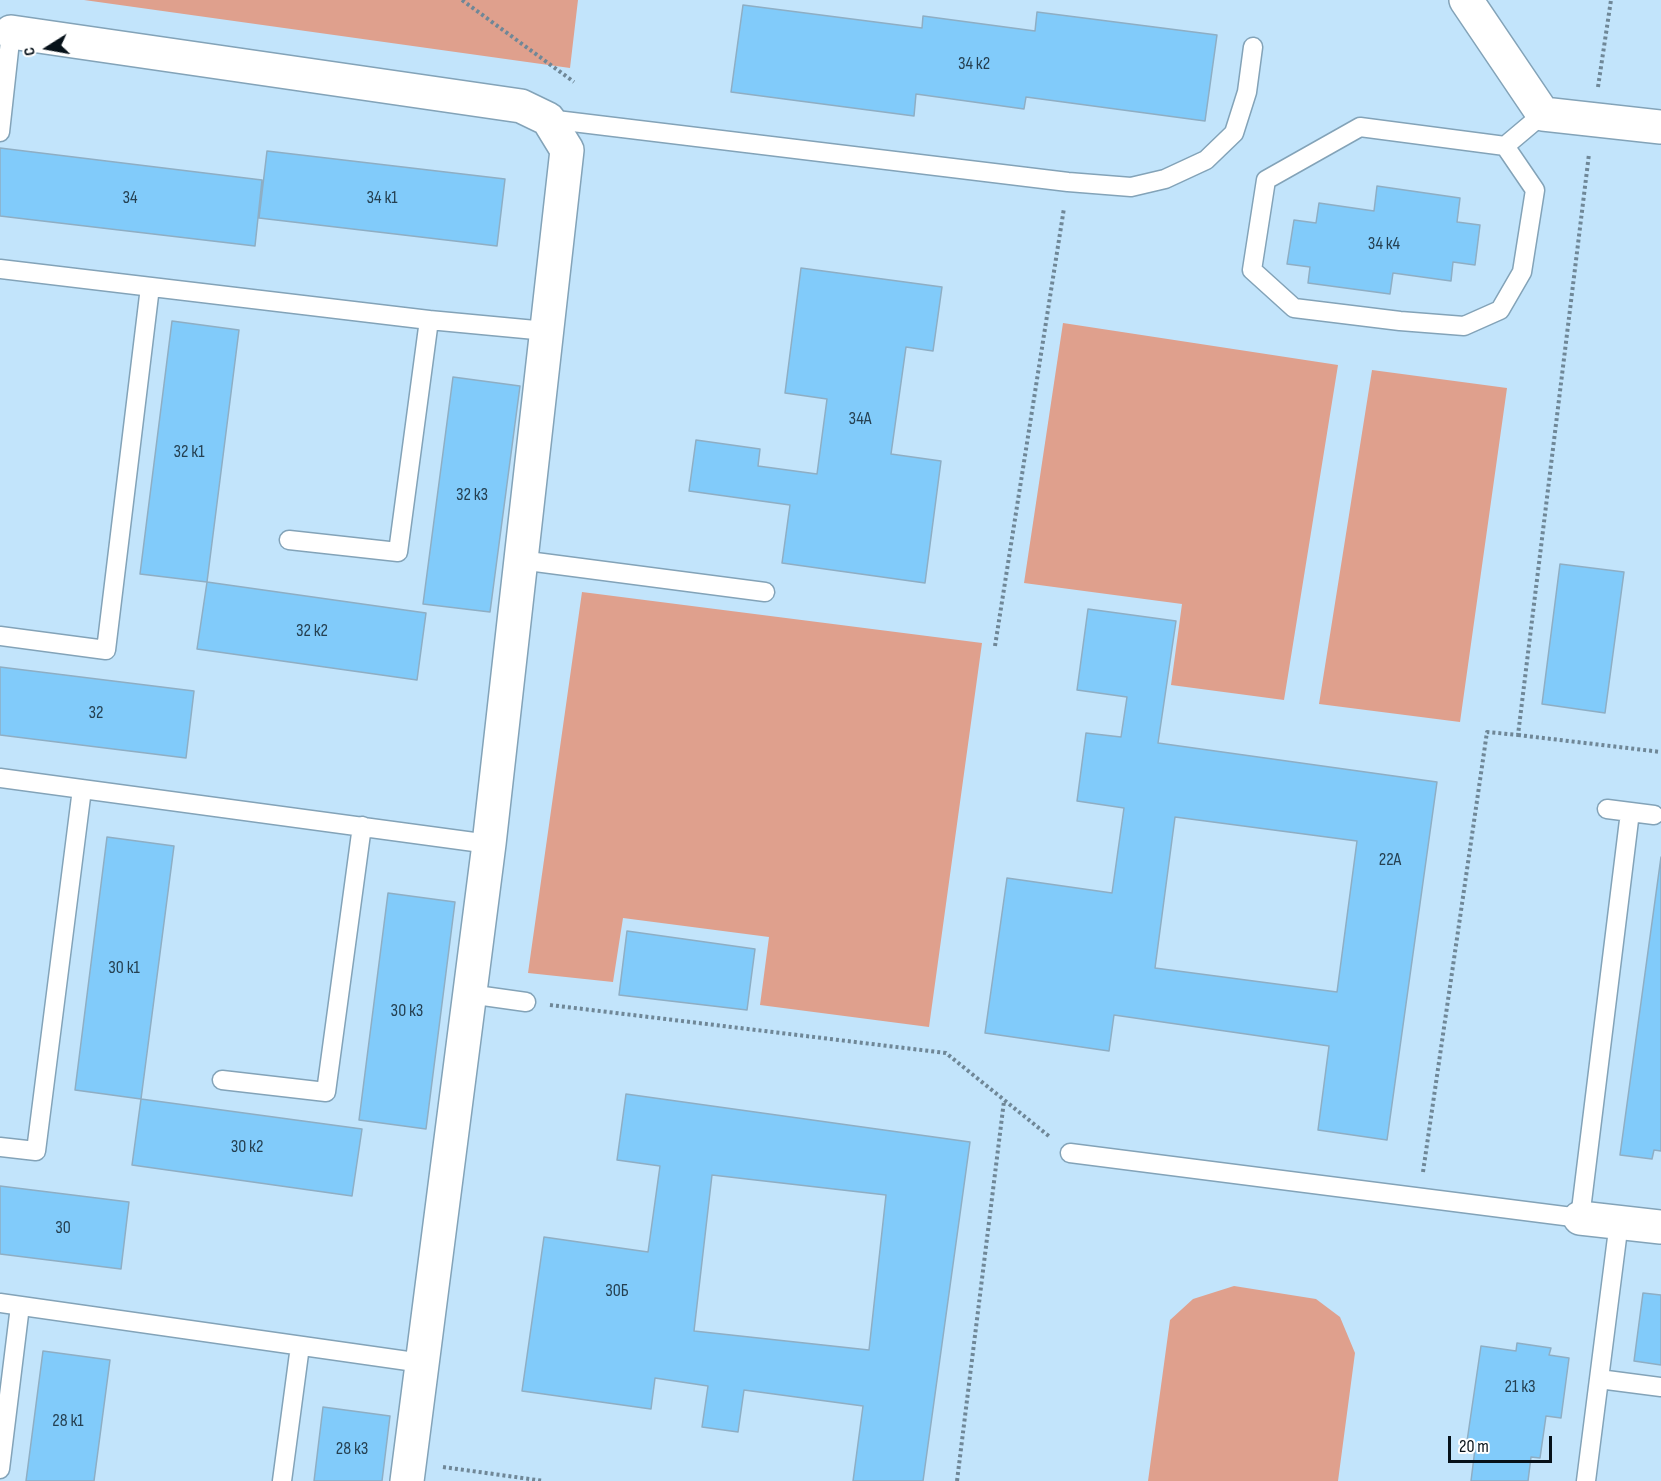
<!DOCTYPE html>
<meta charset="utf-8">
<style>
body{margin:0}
#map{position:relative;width:1661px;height:1481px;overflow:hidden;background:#c2e4fb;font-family:"Sofia Sans Condensed",sans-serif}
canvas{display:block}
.north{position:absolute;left:18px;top:18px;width:60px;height:60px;-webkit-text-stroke:4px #fff;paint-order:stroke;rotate:259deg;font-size:16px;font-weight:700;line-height:24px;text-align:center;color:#061119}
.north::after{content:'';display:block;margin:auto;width:21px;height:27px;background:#061119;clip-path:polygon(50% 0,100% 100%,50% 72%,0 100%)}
.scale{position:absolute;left:1448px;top:1436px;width:104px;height:27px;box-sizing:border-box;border:3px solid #061119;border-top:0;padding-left:8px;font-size:18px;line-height:21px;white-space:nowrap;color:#061119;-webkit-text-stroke:4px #fff;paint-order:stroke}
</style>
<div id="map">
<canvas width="1661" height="1481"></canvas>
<div class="north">С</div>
<div class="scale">20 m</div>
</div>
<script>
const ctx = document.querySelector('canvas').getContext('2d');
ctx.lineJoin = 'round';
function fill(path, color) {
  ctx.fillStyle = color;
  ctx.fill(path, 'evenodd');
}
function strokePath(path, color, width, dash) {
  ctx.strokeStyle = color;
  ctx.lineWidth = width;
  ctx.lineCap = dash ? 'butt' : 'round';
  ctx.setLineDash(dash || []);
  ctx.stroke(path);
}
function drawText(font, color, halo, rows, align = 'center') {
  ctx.font = font + ' "Sofia Sans Condensed",sans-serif';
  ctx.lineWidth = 6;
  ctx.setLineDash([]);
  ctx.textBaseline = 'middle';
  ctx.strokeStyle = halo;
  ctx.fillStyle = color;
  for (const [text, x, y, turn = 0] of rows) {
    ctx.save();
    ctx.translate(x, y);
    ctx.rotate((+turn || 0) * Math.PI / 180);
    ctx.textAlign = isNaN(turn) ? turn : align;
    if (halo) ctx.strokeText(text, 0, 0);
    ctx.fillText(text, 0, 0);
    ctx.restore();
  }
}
fill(new Path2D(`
 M84 0H578L570 68Z
 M1063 323 1338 365 1284 700 1171 685 1182 604 1024 583Z
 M1372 370 1507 388 1460 722 1319 704Z
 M582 592 982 643 929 1027 760 1005 769 937 623 918 613 982 528 973Z
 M1234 1286 1316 1299 1340 1317 1355 1353 1338 1481H1148L1170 1320 1193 1299Z`), '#dfa08d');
const building = new Path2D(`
 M743 5 922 28 923 16 1035 31 1037 12 1217 35 1205 121 1026 97 1024 109 916 94 914 116 731 92Z
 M0 148 262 180 255 246 0 216Z
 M267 151 505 179 497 246 259 218Z
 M1377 186 1460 198 1457 222 1480 225 1475 265 1453 262 1451 281 1393 273 1390 294 1308 283 1310 267 1287 264 1294 220 1316 223 1319 203 1374 211Z
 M801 268 942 287 933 351 906 347 891 454 941 461 925 583 782 563 790 505 689 491 696 440 760 449 758 466 817 474 827 399 785 393Z
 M172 321 239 330 207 582 140 574Z
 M453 377 520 386 490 612 423 604Z
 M1560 564 1624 572 1605 713 1542 704Z
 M207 582 426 613 417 680 197 649Z
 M1088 609 1176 621 1158 743 1437 782 1387 1140 1318 1130 1329 1046 1114 1015 1109 1051 985 1033 1007 878 1112 893 1124 808 1077 801 1086 733 1121 737 1127 697 1077 690ZM1175 817 1357 841 1337 992 1155 968Z
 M0 667 194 691 186 758 0 735Z
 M107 837 174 846 141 1099 75 1090Z
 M1661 857V1151L1654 1150 1652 1159 1620 1155Z
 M388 893 455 902 426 1129 359 1120Z
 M627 931 755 949 747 1010 619 995Z
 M626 1094 970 1142 923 1481H853L863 1406 744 1390 738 1432 702 1427 708 1386 655 1378 651 1409 522 1391 544 1237 648 1252 660 1166 617 1160ZM712 1175 886 1195 869 1350 694 1331Z
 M141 1099 362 1129 352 1196 132 1165Z
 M0 1186 129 1202 121 1269 0 1254Z
 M1643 1293 1661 1295V1365L1634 1361Z
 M1517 1343 1551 1348 1549 1355 1569 1358 1561 1418 1546 1416 1540 1458 1531 1457 1528 1481H1471L1475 1449 1466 1448 1481 1346 1516 1351Z
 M43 1351 110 1360 94 1481H26Z
 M323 1407 390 1416 382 1481H314Z`);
fill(building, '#81cbfa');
strokePath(building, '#8eaec4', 1.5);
const service = new Path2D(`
 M548 119 1068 182 1131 187 1165 179 1206 160 1234 133 1247 92 1253 47
 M0 132 11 32 5 31
 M1505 146 1535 190 1522 272 1500 310 1464 326 1400 321 1294 308 1252 270 1266 180 1360 127 1505 146 1543 114
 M0 269 429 320 546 331
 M289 540 398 552 429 320
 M520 560 765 592
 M0 636 106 650 150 287
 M0 778 489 844
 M1607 809 1654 815
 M469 994 526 1002
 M222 1080 326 1092 362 826
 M0 1147 36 1151 82 789
 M1070 1153 1580 1218 1630 812
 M0 1303 422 1363
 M1599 1379 1661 1387
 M0 1469 20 1306
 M282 1481 300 1346
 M1586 1481 1619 1222`);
const minor = new Path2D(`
 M1466 0 1543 114 1661 127
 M11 32 521 106 548 119 567 150 489 844 407 1481
 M1580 1218 1661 1227`);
strokePath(service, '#83a3b8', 21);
strokePath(minor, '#83a3b8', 36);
strokePath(new Path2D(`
 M462 0 574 82
 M1598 87 1611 0
 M995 646 1064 208
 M1518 735 1661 752
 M550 1005 946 1053 1050 1137
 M1423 1172 1487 732 1518 735 1589 154
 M443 1467 544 1481
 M957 1481 1004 1101`), '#6f8797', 4, [3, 3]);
strokePath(service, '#fff', 18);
strokePath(minor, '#fff', 33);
drawText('18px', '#254051', null, [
 ["34 к2",974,64],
 ["34",130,198],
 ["34 к1",382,198],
 ["34 к4",1384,244],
 ["34А",860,419],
 ["32 к1",189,452],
 ["32 к3",472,495],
 ["32 к2",312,631],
 ["32",96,713],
 ["22А",1390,860],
 ["30 к1",124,968],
 ["30 к3",407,1011],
 ["30 к2",247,1147],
 ["30",63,1228],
 ["30Б",617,1291],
 ["21 к3",1520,1387],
 ["28 к1",68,1421],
 ["28 к3",352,1449]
]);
</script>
